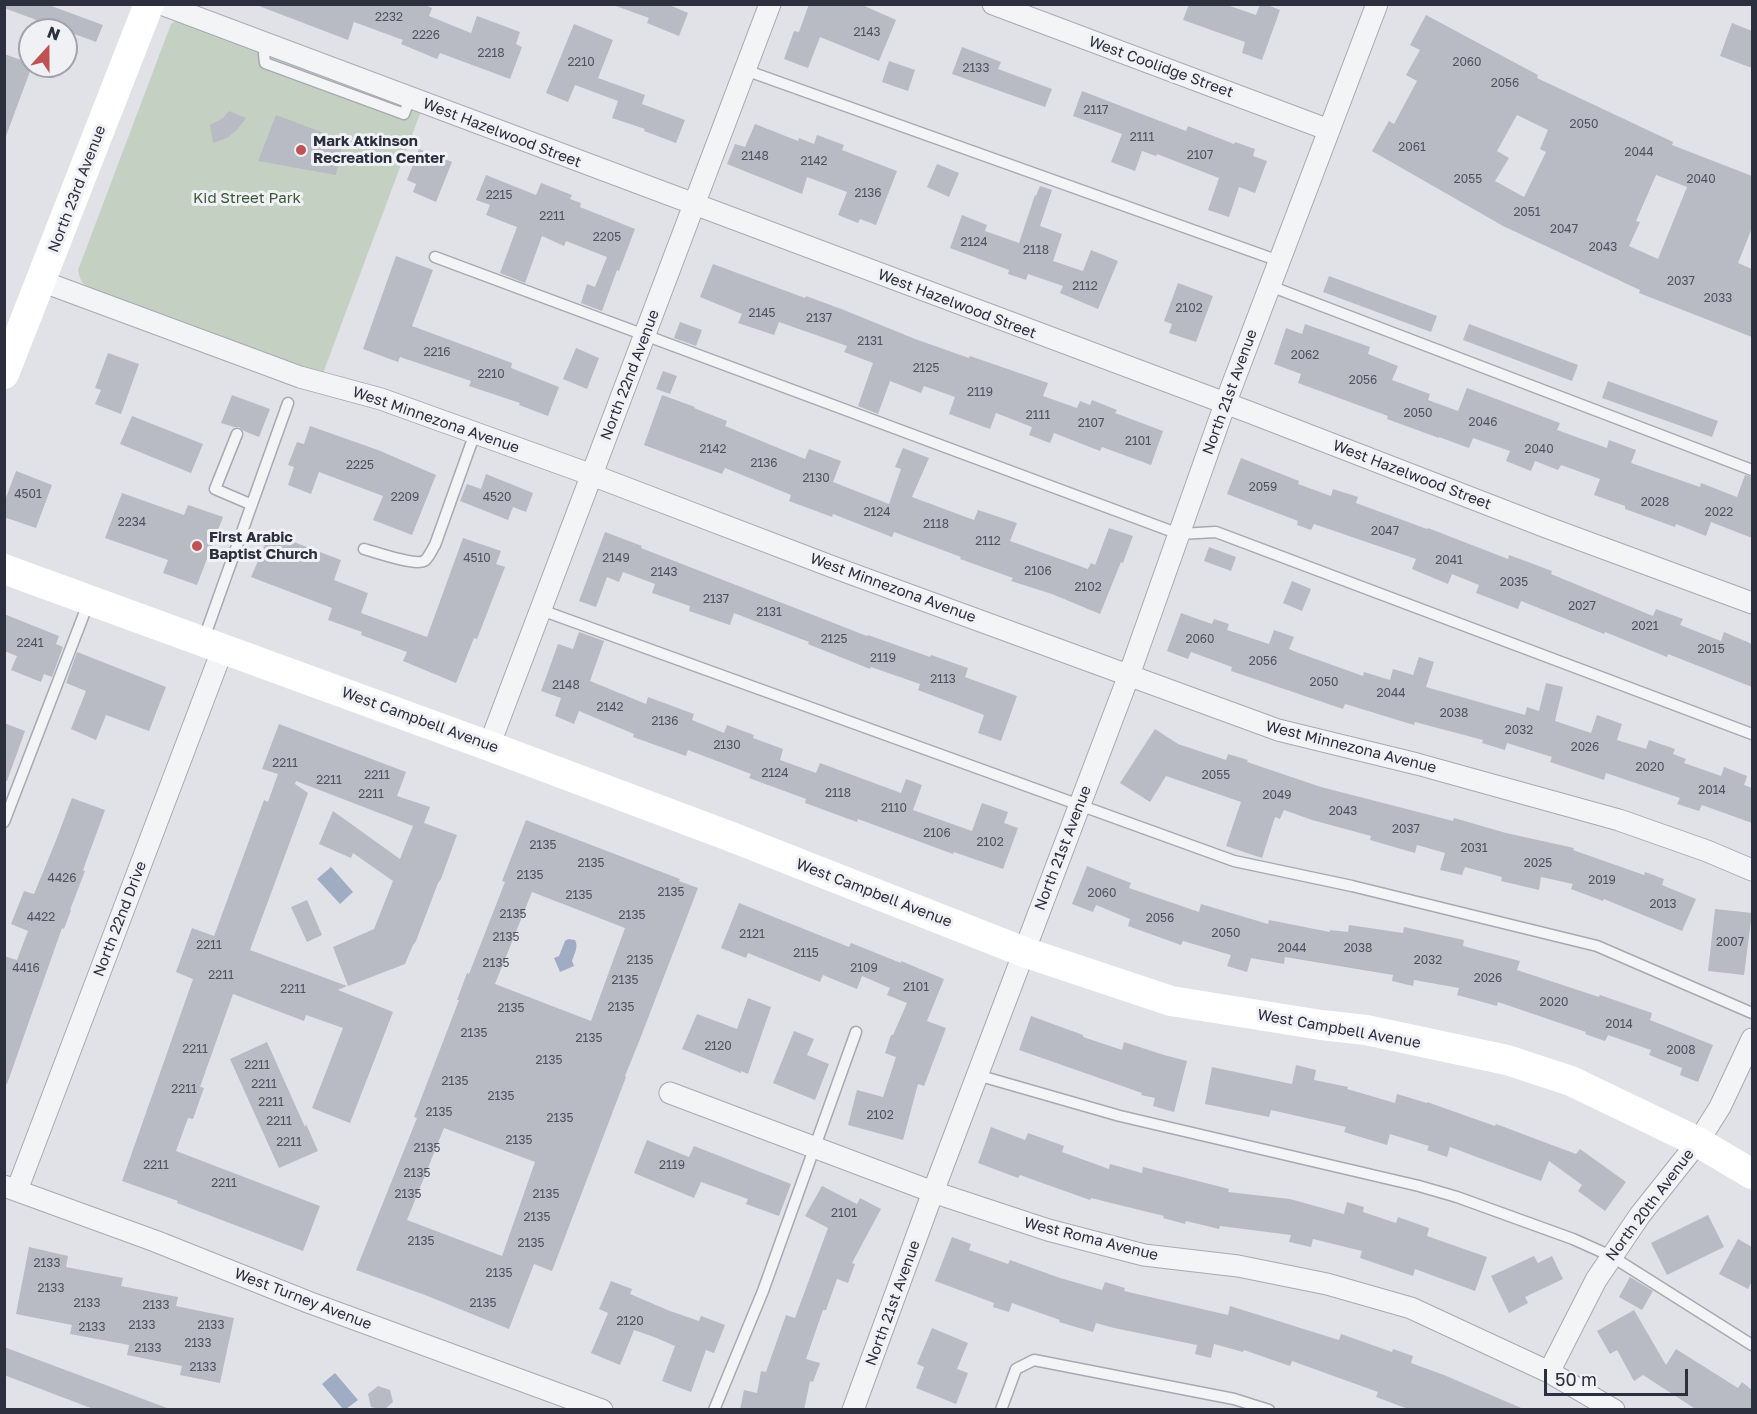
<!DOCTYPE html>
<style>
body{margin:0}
#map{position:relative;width:1757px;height:1414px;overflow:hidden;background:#e0e2e8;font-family:"Golos Text",sans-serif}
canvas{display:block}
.frame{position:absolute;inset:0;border:6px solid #2b2f3e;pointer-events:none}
.north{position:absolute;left:18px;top:18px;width:60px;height:60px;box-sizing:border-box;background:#f0f1f5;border:2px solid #a1a3ac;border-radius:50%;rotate:21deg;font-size:16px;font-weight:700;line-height:24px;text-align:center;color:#2b2f3e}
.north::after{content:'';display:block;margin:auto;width:21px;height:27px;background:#c05254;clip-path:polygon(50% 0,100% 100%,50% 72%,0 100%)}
.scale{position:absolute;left:1544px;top:1369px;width:144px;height:27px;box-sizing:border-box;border:3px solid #2b2f3e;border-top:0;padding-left:8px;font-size:18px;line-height:21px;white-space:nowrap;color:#2b2f3e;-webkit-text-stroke:4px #f0f1f5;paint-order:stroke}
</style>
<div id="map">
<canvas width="1757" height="1414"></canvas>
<div class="frame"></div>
<div class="north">N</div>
<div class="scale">50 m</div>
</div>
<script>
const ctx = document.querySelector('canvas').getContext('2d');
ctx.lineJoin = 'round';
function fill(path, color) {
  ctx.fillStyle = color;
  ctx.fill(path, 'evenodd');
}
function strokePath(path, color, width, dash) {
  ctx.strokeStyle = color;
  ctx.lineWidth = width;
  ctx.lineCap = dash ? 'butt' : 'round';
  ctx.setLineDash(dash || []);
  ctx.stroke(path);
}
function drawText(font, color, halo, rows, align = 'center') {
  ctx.font = font + ' "Golos Text",sans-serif';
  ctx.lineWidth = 6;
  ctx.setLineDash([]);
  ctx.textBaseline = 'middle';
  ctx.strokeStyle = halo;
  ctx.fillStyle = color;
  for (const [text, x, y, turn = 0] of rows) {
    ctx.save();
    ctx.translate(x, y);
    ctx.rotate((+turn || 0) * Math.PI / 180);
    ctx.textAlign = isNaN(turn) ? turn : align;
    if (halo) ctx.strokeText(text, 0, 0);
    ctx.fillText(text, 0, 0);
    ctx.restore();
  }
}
fill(new Path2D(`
 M177 20 423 106 322 376 88 287C81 283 80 279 78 270L171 24Z`), '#c4d1c2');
fill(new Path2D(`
 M331 867 353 892 340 904 317 879Z
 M568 939 575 940C579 947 574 954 572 961L574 966 560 972 554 958 559 956 565 941Z
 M335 1373 358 1400 346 1409H343L322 1384Z`), '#9facc4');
fill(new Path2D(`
 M4 4H46L103 25 96 42 4 8Z
 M259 4H423L432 8 429 16 471 33 477 16 520 32 516 44 522 47 510 79 440 53 437 59 401 44 403 40 354 22 348 40 259 6Z
 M616 4H667L688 13 679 36 647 23 649 18 616 6Z
 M809 4H860L896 20 879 61 820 37 808 68 784 59 794 31 799 32Z
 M1189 4H1224L1256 15 1260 4H1265L1280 10 1262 60 1242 53 1245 42 1183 20Z
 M1426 15 1538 75 1537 78 1673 142 1672 145 1752 176V228L1738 263 1752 269V337L1639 293 1640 290 1503 226 1372 151 1389 121 1394 124 1417 81 1406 75 1420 50 1410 45ZM1517 115 1548 130 1540 149 1546 152 1524 197 1495 181 1509 158 1497 151ZM1656 175 1687 187 1658 259 1629 246 1640 222 1636 221Z
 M1732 23 1752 31V68L1720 56Z
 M574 24 613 40 598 78 645 95 642 104 685 120 676 143 644 131 645 129 612 118 618 101 575 85 568 102 546 93Z
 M962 47 1001 62 998 69 1052 89 1045 107 952 74Z
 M4 54 30 63V66H32L6 136H4Z
 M889 61 915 70 908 91 882 82Z
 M1082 91 1186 131 1188 126 1234 144 1235 142 1255 149 1253 156 1267 161 1255 193 1239 187 1229 217 1208 210 1219 178 1157 154 1156 156 1142 151 1135 171 1111 162 1122 134 1073 116Z
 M229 111 246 118 237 130 227 138 213 143 210 125 223 118Z
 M276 115 343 140 336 175 258 161Z
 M755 124 798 141 799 138 814 144 817 135 844 145 842 150 897 171 876 225 860 219 858 223 838 215 847 192 807 177 802 194 727 164 735 144 745 147Z
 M419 149 452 162 436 202 413 192 416 184 407 180Z
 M937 164 959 173 949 197 927 187Z
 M486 175 536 195 541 183 572 195 570 199 581 203 580 207 635 229 619 271 617 270 602 311 581 303 587 284 595 287 607 257 566 241 564 246 542 236 525 283 500 273 517 227 486 215 490 205 476 200Z
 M1040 186 1052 190 1040 226 1062 234 1053 261 1083 271 1091 250 1118 261 1098 309 1060 293 1063 286 1028 274 1026 280 1008 274 1009 270 950 248 962 215 987 225 985 231 1019 243 1035 195 1036 196Z
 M396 256 433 270 412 326 512 363 511 368 559 387 548 416 519 405 520 403 469 386 471 381 400 357 398 362 363 349Z
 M713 264 805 298 806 296 844 310 915 339 969 358 970 356 1048 383 1043 396 1077 408 1080 401 1090 405 1092 400 1117 410 1115 413 1163 431 1151 465 1102 447 1100 451 1054 433 1050 443 1029 435 1032 427 996 413 990 429 949 414 955 397 924 386 921 393 890 381 878 414 858 406 873 363 844 352 847 346 779 322 774 335 738 323 742 314 700 297Z
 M1329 276 1437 316 1431 332 1323 292Z
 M1178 283 1213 296 1196 342 1169 333 1172 324 1164 321Z
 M680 322 702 330 696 346 674 338Z
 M1305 324 1370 347 1368 354 1398 366 1392 380 1430 394 1428 400 1458 411 1467 388 1560 423 1557 430 1607 448 1609 440 1636 450 1631 463 1700 487 1701 483 1737 497 1745 475 1752 477V538L1711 522 1706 536 1676 524 1675 527 1625 509V506L1594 495 1600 479 1561 465 1558 470 1535 461 1531 471 1506 461 1510 451 1473 438 1469 448 1439 437V438L1387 419 1388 416 1298 383 1301 374 1274 364 1286 328 1302 334Z
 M1469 324 1578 365 1572 381 1463 340Z
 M576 348 599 358 587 389 563 379Z
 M108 353 139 364 121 414 95 404 101 390 95 388Z
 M663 371 677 376 670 394 656 389Z
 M1608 381 1718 421 1712 437 1602 398Z
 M232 395 270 409 259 437 244 431 239 427H234L221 423Z
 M662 395 695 407 694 408 727 421 725 426 805 459 809 449 841 461 833 482 889 504 901 469 895 467 903 448 929 458 912 497 974 520 978 510 1017 523 1010 541 1088 569 1091 563 1095 565 1109 528 1133 536 1123 563 1121 562 1100 614 1052 594 1011 581 1013 578 960 559 961 557 894 532 892 537 833 514 832 517 789 501 791 495 725 468 722 474 644 445Z
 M132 416 203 444 191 473 120 444Z
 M310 426 378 450 436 475 412 535 373 520 383 496 319 472 311 494 288 485 294 467 288 465 297 442 304 444Z
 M1241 458 1299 481 1298 484 1331 496 1333 489 1358 497 1356 503 1427 529 1428 528 1508 559 1509 555 1552 571 1551 574 1653 616 1656 609 1683 619 1680 625 1721 641 1724 632 1752 644V687L1668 654 1667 657 1605 632 1604 634 1521 601 1518 609 1476 593 1479 585 1452 574 1448 584 1412 569 1416 559 1314 524 1311 530 1297 525 1298 521 1227 494Z
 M16 471 52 485 36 528 4 517V503Z
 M486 474 533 493 526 512 513 507 508 520 460 501 467 484 481 489Z
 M122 493 184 515 188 505 223 517 197 585 163 573 168 560 105 538Z
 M605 532 642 546 641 548 867 636 868 635 930 657 931 655 968 668 965 677 1017 696 1001 741 978 733 984 715 918 690 920 684 871 667 870 669 808 644 809 642 734 613 730 625 689 611 690 606 652 593 655 584 623 572 619 582 607 577 596 607 579 601Z
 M270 533 341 560 334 580 368 593 361 613 427 637 463 538 501 551 496 564 505 567 477 639 474 638 456 683 403 661 407 652 361 635 362 632 328 620 332 608 251 577Z
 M1209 547 1236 557 1231 571 1204 561Z
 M1292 581 1311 589 1302 611 1283 603Z
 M1181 613 1212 624 1214 619 1229 624 1227 630 1269 644 1274 630 1294 637 1289 649 1296 652 1363 676 1364 672 1390 680 1393 669 1413 675 1419 657 1434 662 1426 687 1525 715 1527 707 1539 711 1546 683 1563 687 1555 721 1591 733 1597 715 1622 724 1617 740 1646 749 1649 740 1675 749 1673 754 1686 759 1684 763 1721 776 1724 767 1747 776 1744 785 1752 788V823L1702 805 1699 811 1677 804 1680 798 1606 773 1604 780 1550 762 1552 757 1507 743 1505 750 1482 743 1483 740 1415 722 1414 725 1345 704 1343 709 1231 671 1232 667 1191 652 1188 659 1167 651Z
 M4 614 59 636 56 644 63 647 52 677 44 674 41 682 11 670 17 656 4 651Z
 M579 632 604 641 590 681 646 704 648 697 694 714 692 720 724 733 727 725 754 735 753 738 783 749 780 760 816 773 820 763 901 793 906 779 922 785 913 810 972 831 982 803 1008 812 1004 823 1018 828 1003 869 954 852 953 854 858 819 857 822 805 803 806 799 749 778 751 774 688 750 686 756 633 737 634 734 579 711 574 724 555 716 561 698 541 691 558 644 573 649Z
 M77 652 166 687 149 731 106 715 96 740 71 729 86 691 66 683Z
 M4 723 25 731 7 781H4Z
 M279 724 406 772 397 796 430 807 424 823 457 835 441 879 438 883 416 941 413 945 405 964 348 986 333 947 374 929 393 881 353 853 351 858 319 844 333 811 400 859 413 826 296 781 295 784 308 793 250 950 347 986 338 990 393 1012 350 1123 312 1108 343 1028 306 1015 304 1021 233 994 200 1087 204 1088 193 1119 188 1118 176 1151 320 1206 303 1251 177 1203 178 1201 122 1181 193 979 176 972 192 928 214 936 264 800 268 802 278 774 262 769Z
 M1155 729 1178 744 1226 760 1228 754 1248 760 1247 762 1321 787 1453 821 1454 818 1506 833 1574 848 1573 850 1644 875 1645 872 1664 879 1662 885 1696 899 1682 931 1604 899 1603 901 1571 889 1573 884 1541 877 1539 890 1501 881 1502 877 1465 867 1462 875 1440 870 1445 853 1417 845 1415 853 1370 840 1371 836 1312 820 1284 810 1280 819 1275 817 1262 858 1226 846 1241 802 1166 776 1150 802 1120 783Z
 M72 798 105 810 83 870 85 871 70 910H71L64 929 62 928 7 1084H4V956L17 960 28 931 11 924 24 891 34 894 55 843Z
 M526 820 680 879 679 881 698 888 640 1039 625 1076 626 1077 552 1271 534 1264 509 1329 425 1295 356 1270 417 1118 414 1117 459 1000H457L467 973 469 974 505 882 502 881ZM532 892 625 928 591 1021 495 984ZM444 1128 535 1162 502 1256 407 1220Z
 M1087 866 1131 883 1129 888 1199 912 1201 904 1268 924 1269 920 1330 932V930L1348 932 1349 925 1403 933 1404 927 1464 940 1463 946 1520 961 1517 970 1599 997 1600 995 1652 1013 1650 1020 1713 1045 1698 1082 1680 1075 1682 1068 1649 1055 1651 1050 1608 1035 1605 1041 1585 1034 1586 1032 1498 1002 1497 1006 1457 995 1459 988 1414 980 1413 986 1392 981 1393 975 1285 957 1284 964 1251 958 1247 972 1227 966 1231 955 1183 941 1181 945 1128 926 1130 919 1096 905 1093 912 1072 904Z
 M307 900 322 935 307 942 291 907Z
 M739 903 849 947 851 943 901 963V961L944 979 927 1021 946 1028 924 1086 918 1084 903 1140 848 1125 857 1090 883 1097 896 1057 885 1053 891 1035H893L907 1003 887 995 890 988 862 976 857 989 823 975 820 982 748 953 746 958 721 948Z
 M1715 909 1752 913 1744 975 1708 971Z
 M748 998 771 1007 748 1074 741 1071V1073L682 1049 697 1014 737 1029Z
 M1031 1016 1083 1035V1037L1122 1050 1124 1042 1164 1055 1187 1061 1174 1112 1153 1106 1155 1098 1141 1095 1142 1093 1019 1050Z
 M794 1031 814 1039 807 1055 829 1064 815 1100 773 1083Z
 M267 1042 305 1127 306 1124 318 1151 279 1168 230 1059Z
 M1296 1065 1316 1070 1314 1080 1348 1087 1347 1089 1395 1103 1397 1094 1427 1103V1102L1495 1126 1496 1124 1576 1154 1580 1149 1626 1182 1605 1211 1578 1191 1582 1185 1549 1161 1541 1181 1450 1147 1447 1157 1427 1150 1429 1146 1390 1134 1387 1145 1344 1132 1346 1127 1271 1110 1269 1117 1205 1104 1212 1067 1292 1084Z
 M991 1127 1025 1140 1028 1133 1064 1146 1062 1152 1109 1169 1110 1164 1142 1173 1143 1167 1229 1189 1228 1192 1290 1199 1344 1214 1347 1202 1364 1207 1363 1212 1396 1223 1398 1217 1429 1228 1427 1236 1487 1257 1475 1291 1415 1269 1413 1276 1360 1258 1362 1251 1313 1239 1311 1247 1289 1242 1291 1235 1220 1226 1219 1229 1186 1221 1185 1224 1163 1218 1164 1216 1091 1198 1090 1200 1020 1175 1018 1178 978 1163Z
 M647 1140 689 1157 694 1146 791 1184 779 1216 746 1204 748 1199 701 1182 694 1198 634 1173Z
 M822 1186 857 1204 860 1198 881 1209 852 1263 855 1264 848 1283 837 1279 826 1310H823L806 1359 820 1363 813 1382 810 1381 804 1410H740L744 1390 757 1393 761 1371 766 1372 786 1315 795 1318 828 1228 805 1216Z
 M1708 1215 1724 1247 1667 1275 1651 1243Z
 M952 1237 971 1244 969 1250 1008 1264 1010 1260 1060 1278 1102 1290 1105 1282 1125 1288 1124 1291 1228 1315 1230 1306 1339 1340 1341 1334 1392 1352 1393 1349 1413 1356 1411 1363 1444 1375 1526 1410H1411L1376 1397 1378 1392 1292 1361 1290 1366 1244 1350 1243 1352 1214 1344 1211 1358 1195 1354 1197 1345 1114 1328 1096 1323 1093 1332 1059 1322 1060 1320 1012 1303 1009 1312 993 1307 994 1303 935 1281Z
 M1738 1239 1752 1247V1281L1748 1289 1719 1274Z
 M29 1247 68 1256 66 1267 123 1278 121 1286 178 1297 176 1306 234 1318 220 1383 180 1375 182 1366 127 1355 129 1345 70 1334 72 1325 16 1314Z
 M1534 1256 1538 1263 1552 1256 1563 1279 1525 1297 1528 1303 1509 1313 1491 1276Z
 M1630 1277 1653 1291 1642 1310 1619 1297Z
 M611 1281 632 1289 630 1294 670 1311 699 1321 701 1316 725 1325 714 1353 706 1350 691 1392 662 1381 675 1346 654 1337 634 1330 620 1365 591 1353 608 1313 599 1309Z
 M1634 1310 1666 1365 1676 1349 1738 1388 1742 1382 1752 1390V1410H1697L1643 1375 1634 1381 1617 1350 1610 1354 1597 1331Z
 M932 1328 968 1343 957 1369 968 1373 956 1404 916 1388 924 1367 917 1364Z
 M4 1347 167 1408V1410H96L4 1375Z
 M378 1386 390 1390 393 1402 384 1410 371 1407 368 1394Z`), '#b8bbc4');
const lane = new Path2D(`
 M267 44 264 54 265 63 404 114 410 98
 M745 70 1279 261
 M435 257 1179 534 1216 532 1752 734
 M1270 286 1752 470
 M237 434 215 489 250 504
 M364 549C375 552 415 566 424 561 429 558 432 549 435 545L475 433
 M541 610 1234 861 1352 886 1597 946 1752 1013
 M203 641 288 403
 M4 822 89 601
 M977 1075 1120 1116 1419 1186 1457 1197 1573 1239 1611 1256 1752 1345
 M714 1410 763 1291 856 1032
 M1001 1410 1016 1369 1034 1360 1234 1399 1269 1410`);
const street = new Path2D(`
 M161 4 1249 412 1546 527 1752 603
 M993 4 1329 130
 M41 281 300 377 381 399 592 475 833 567 1278 730 1417 764 1619 820 1707 851 1752 870
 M489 746 770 4
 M670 1093 933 1192 1048 1230 1144 1255 1238 1266 1327 1284 1411 1308 1549 1372 1614 1410
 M4 1186 155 1241 308 1302 602 1410
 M17 1190 223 648
 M1549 1372 1596 1280 1640 1215 1698 1142 1720 1107 1752 1039
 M853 1410 933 1192 1129 675 1225 404 1377 4`);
strokePath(lane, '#a6a9b2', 13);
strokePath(street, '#a6a9b2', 23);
strokePath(lane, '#f3f4f6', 10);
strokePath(street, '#f3f4f6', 21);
strokePath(new Path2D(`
 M4 374 149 4
 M4 569 489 746 729 836 1024 952 1171 1001 1321 1025 1366 1030 1507 1060 1571 1081 1698 1142 1752 1174`), '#fff', 30);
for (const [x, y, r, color] of [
 [301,150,6,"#c05254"],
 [197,546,6,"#c05254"]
]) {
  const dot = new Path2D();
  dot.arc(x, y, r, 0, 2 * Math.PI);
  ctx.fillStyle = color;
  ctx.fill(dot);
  strokePath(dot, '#f0f1f5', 2);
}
drawText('12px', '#4e5260', null, [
 ["2232",389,17],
 ["2143",867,32],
 ["2226",426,35],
 ["2218",491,53],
 ["2210",581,62],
 ["2060",1467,62],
 ["2133",976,68],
 ["2056",1505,83],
 ["2117",1096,110],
 ["2050",1584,124],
 ["2111",1142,137],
 ["2061",1412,147],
 ["2044",1639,152],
 ["2107",1200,155],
 ["2148",755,156],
 ["2142",814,161],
 ["2055",1468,179],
 ["2040",1701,179],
 ["2136",868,193],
 ["2215",499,195],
 ["2051",1527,212],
 ["2211",552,216],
 ["2047",1564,229],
 ["2205",607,237],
 ["2124",974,242],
 ["2043",1603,247],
 ["2118",1036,250],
 ["2037",1681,281],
 ["2112",1085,286],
 ["2033",1718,298],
 ["2102",1189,308],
 ["2145",762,313],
 ["2137",819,318],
 ["2131",870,341],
 ["2216",437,352],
 ["2062",1305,355],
 ["2125",926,368],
 ["2210",491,374],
 ["2056",1363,380],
 ["2119",980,392],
 ["2050",1418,413],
 ["2111",1038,415],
 ["2046",1483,422],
 ["2107",1091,423],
 ["2101",1138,441],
 ["2142",713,449],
 ["2040",1539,449],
 ["2136",764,463],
 ["2225",360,465],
 ["2130",816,478],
 ["2059",1263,487],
 ["4501",28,494],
 ["2209",405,497],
 ["4520",497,497],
 ["2028",1655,502],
 ["2124",877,512],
 ["2022",1719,512],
 ["2234",132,522],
 ["2118",936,524],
 ["2047",1385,531],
 ["2112",988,541],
 ["4510",477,558],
 ["2149",616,558],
 ["2041",1449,560],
 ["2106",1038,571],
 ["2143",664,572],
 ["2035",1514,582],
 ["2102",1088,587],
 ["2137",716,599],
 ["2027",1582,606],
 ["2131",769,612],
 ["2021",1645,626],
 ["2125",834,639],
 ["2060",1200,639],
 ["2241",30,643],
 ["2015",1711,649],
 ["2119",883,658],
 ["2056",1263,661],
 ["2113",943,679],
 ["2050",1324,682],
 ["2148",566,685],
 ["2044",1391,693],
 ["2142",610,707],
 ["2038",1454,713],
 ["2136",665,721],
 ["2032",1519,730],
 ["2130",727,745],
 ["2026",1585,747],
 ["2211",285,763],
 ["2020",1650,767],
 ["2124",775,773],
 ["2211",377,775],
 ["2055",1216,775],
 ["2211",329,780],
 ["2014",1712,790],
 ["2118",838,793],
 ["2211",371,794],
 ["2049",1277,795],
 ["2110",894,808],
 ["2043",1343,811],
 ["2037",1406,829],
 ["2106",937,833],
 ["2102",990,842],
 ["2135",543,845],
 ["2031",1474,848],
 ["2135",591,863],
 ["2025",1538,863],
 ["2135",530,875],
 ["4426",62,878],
 ["2019",1602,880],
 ["2135",671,892],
 ["2060",1102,893],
 ["2135",579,895],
 ["2013",1663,904],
 ["2135",513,914],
 ["2135",632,915],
 ["4422",41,917],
 ["2056",1160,918],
 ["2050",1226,933],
 ["2121",752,934],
 ["2135",506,937],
 ["2007",1730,942],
 ["2211",209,945],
 ["2044",1292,948],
 ["2038",1358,948],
 ["2115",806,953],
 ["2135",640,960],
 ["2032",1428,960],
 ["2135",496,963],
 ["4416",26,968],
 ["2109",864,968],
 ["2211",221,975],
 ["2026",1488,978],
 ["2135",625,980],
 ["2101",916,987],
 ["2211",293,989],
 ["2020",1554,1002],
 ["2135",621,1007],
 ["2135",511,1008],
 ["2014",1619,1024],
 ["2135",474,1033],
 ["2135",589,1038],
 ["2120",718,1046],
 ["2211",195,1049],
 ["2008",1681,1050],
 ["2135",549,1060],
 ["2211",257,1065],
 ["2135",455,1081],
 ["2211",264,1084],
 ["2211",184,1089],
 ["2135",501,1096],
 ["2211",271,1102],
 ["2135",439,1112],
 ["2102",880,1115],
 ["2135",560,1118],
 ["2211",279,1121],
 ["2135",519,1140],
 ["2211",289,1142],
 ["2135",427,1148],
 ["2211",156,1165],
 ["2119",672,1165],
 ["2135",417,1173],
 ["2211",224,1183],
 ["2135",408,1194],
 ["2135",546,1194],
 ["2101",844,1213],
 ["2135",537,1217],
 ["2135",421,1241],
 ["2135",531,1243],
 ["2133",47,1263],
 ["2135",499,1273],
 ["2133",51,1288],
 ["2133",87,1303],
 ["2135",483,1303],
 ["2133",156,1305],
 ["2120",630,1321],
 ["2133",142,1325],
 ["2133",211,1325],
 ["2133",92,1327],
 ["2133",198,1343],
 ["2133",148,1348],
 ["2133",203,1367]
]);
drawText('15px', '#2b2f3e', '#f0f1f5', [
 ["West Coolidge Street",1161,67,20],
 ["West Hazelwood Street",502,133,21],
 ["North 23rd Avenue",77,189,-69],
 ["West Hazelwood Street",957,304,21],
 ["North 22nd Avenue",630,375,-69],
 ["North 21st Avenue",1230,392,-70],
 ["West Minnezona Avenue",436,420,19],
 ["West Hazelwood Street",1412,475,21],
 ["West Minnezona Avenue",893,588,20],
 ["West Campbell Avenue",420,720,20],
 ["West Minnezona Avenue",1351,747,14],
 ["North 21st Avenue",1063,848,-69],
 ["West Campbell Avenue",874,893,21],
 ["North 22nd Drive",120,919,-69],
 ["West Campbell Avenue",1339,1029,10],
 ["North 20th Avenue",1650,1205,-53],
 ["West Roma Avenue",1091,1239,14],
 ["West Turney Avenue",303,1299,21],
 ["North 21st Avenue",893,1303,-70]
]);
drawText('bold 15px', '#2b2f3e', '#f0f1f5', [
 ["Mark Atkinson",313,141],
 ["Recreation Center",313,158],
 ["First Arabic",209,537],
 ["Baptist Church",209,554]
], 'left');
drawText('15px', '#3b5839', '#f0f1f5', [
 ["Kid Street Park",247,198]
]);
</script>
